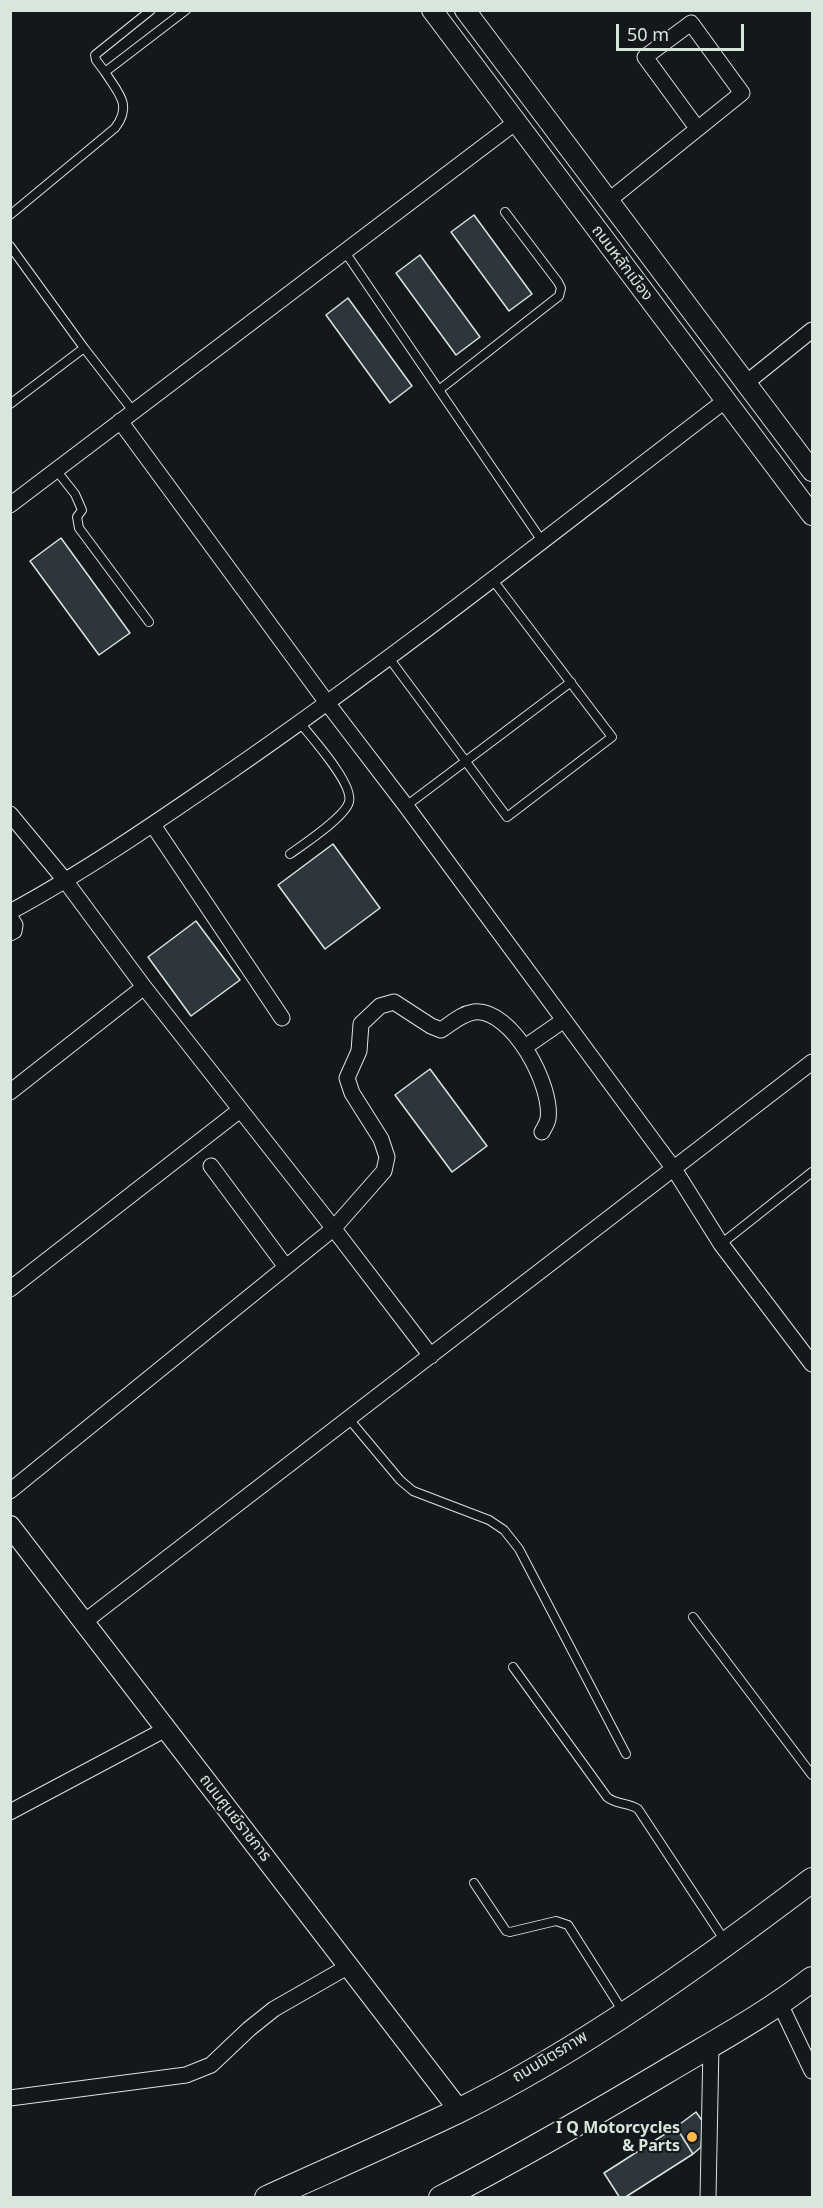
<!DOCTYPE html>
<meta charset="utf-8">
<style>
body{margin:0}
#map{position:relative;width:823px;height:2208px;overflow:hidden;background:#14181c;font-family:"Noto Sans",sans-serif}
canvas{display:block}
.frame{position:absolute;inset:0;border:12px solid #d8e6dc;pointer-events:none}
.scale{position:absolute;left:616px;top:24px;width:128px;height:27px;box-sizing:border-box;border:3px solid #d8e6dc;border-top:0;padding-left:8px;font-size:18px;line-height:21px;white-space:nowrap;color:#d8e6dc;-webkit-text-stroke:4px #14181c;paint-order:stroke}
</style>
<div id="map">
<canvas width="823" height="2208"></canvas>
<div class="frame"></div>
<div class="scale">50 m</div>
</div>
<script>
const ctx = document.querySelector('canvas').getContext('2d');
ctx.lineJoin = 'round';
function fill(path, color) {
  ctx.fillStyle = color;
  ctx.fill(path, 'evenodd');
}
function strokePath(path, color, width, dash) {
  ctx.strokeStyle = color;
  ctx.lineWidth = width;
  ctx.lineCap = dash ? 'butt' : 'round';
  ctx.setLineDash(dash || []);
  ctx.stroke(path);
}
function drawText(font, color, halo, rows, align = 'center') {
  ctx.font = font + ' "Noto Sans","Noto Sans Thai",sans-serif';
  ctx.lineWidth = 4.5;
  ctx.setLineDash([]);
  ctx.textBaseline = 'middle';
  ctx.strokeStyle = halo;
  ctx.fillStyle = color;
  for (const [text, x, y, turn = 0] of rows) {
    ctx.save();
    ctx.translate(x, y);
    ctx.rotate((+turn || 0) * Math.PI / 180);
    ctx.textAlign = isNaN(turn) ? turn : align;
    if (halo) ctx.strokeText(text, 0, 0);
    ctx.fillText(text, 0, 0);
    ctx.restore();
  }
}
const building = new Path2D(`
 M474 215 532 294 509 311 451 232Z
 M420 255 480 337 456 355 396 273Z
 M348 298 412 386 390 403 326 315Z
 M61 538 130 633 99 655 30 561Z
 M333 844 380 908 325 949 278 885Z
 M196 921 240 980 191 1016 148 957Z
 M430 1069 487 1146 452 1172 395 1095Z
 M696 2112 703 2122 701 2147 693 2154 676 2127Z
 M676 2127 693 2154 624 2198H620L604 2173Z`);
fill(building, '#2c363c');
strokePath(building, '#d8e6dc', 1.5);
const service = new Path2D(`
 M151 10 95 55 96 60 105 72 186 10
 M10 215 115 128C133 105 118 93 105 72
 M10 246 84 348 10 404
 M345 252 542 541
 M84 348 133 411
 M439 390 559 296 561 288 558 282 505 212
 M56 470 75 494 82 510 77 517 79 528 149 622
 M389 658 507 817 612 737 492 579
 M406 806 571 682
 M290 854C304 844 345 817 349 802 354 784 312 738 300 723
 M721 1244 812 1172
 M349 1419 400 1480 413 1491 489 1520 504 1530 519 1549 626 1754
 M693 1617 812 1775
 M513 1667 607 1797C616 1805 628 1802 638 1809L725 1941
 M474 1883 506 1931 510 1932 556 1921 568 1925 622 2010`);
const minor = new Path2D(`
 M608 201 742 93 691 23 645 57 697 128
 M746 383 812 330
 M120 421 328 704 406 806 674 1169 721 1244 812 1364
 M10 505 516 122
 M10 814 64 879 144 987 324 1216 431 1356
 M153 825 282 1018
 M10 912C86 871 158 821 228 773 399 655 561 526 726 400
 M10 917 15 925 14 931 10 933
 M525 1047 564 1020
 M10 1092 144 987
 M211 1166 286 1267
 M10 1289 240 1110
 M10 1491 333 1229 384 1171 387 1157 381 1139 352 1093 347 1078 359 1051 361 1024 380 1006 394 1002 431 1026 441 1030C452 1023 461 1014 474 1012 512 1008 553 1086 548 1119 547 1124 544 1128 542 1132
 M84 1622 812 1062
 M10 1812 166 1729
 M780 2004 812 2071
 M10 2098 186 2075 211 2065 249 2029 274 2009 349 1966
 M708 2198 711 2045`);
const tertiary = new Path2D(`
 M432 10 812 515
 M465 10 812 471
 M10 1526 459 2110`);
const primary = new Path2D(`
 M267 2198C331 2169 395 2141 458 2111 583 2049 701 1964 812 1880
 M441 2198C517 2159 591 2116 665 2072 715 2042 766 2015 812 1979`);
strokePath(service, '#d8e6dc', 10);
strokePath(minor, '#d8e6dc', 17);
strokePath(tertiary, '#d8e6dc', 22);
strokePath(primary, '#d8e6dc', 26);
strokePath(service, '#14181c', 8);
strokePath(minor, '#14181c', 15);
strokePath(tertiary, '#14181c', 20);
strokePath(primary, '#14181c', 24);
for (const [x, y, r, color] of [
 [692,2137,6,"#ffb74d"]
]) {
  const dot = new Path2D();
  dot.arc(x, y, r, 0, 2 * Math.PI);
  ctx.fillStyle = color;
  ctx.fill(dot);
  strokePath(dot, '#14181c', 2);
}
drawText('16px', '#d8e6dc', '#14181c', [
 ["ถนนหลักเมือง",622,263,53],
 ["ถนนศูนย์ราชการ",235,1818,52],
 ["ถนนมิตรภาพ",550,2057,-31]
]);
drawText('bold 16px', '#d8e6dc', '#14181c', [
 ["I Q Motorcycles",680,2128],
 ["& Parts",680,2146]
], 'right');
</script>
